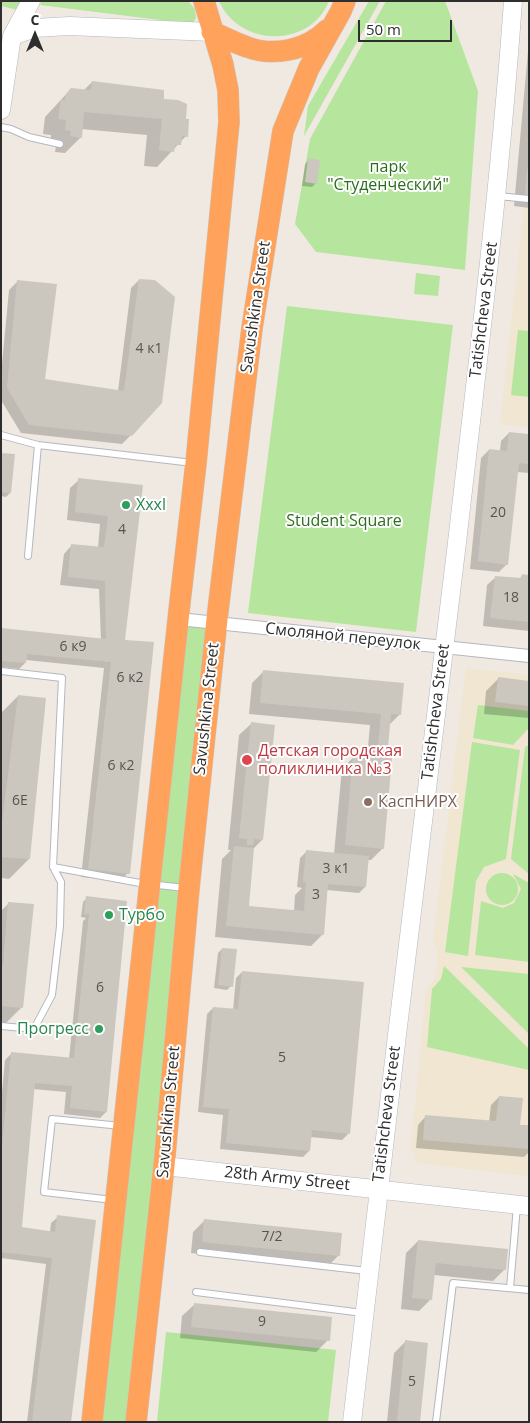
<!DOCTYPE html>
<meta charset="utf-8">
<style>
body{margin:0}
#map{position:relative;width:530px;height:1423px;overflow:hidden;background:#efe9e1;font-family:"Open Sans",sans-serif}
canvas{display:block}
.frame{position:absolute;inset:0;border:2px solid #2e2e2e;pointer-events:none}
.north{position:absolute;left:10px;top:10px;width:50px;height:50px;-webkit-text-stroke:4px #fff;paint-order:stroke;rotate:0deg;font-size:14px;font-weight:700;line-height:20px;text-align:center;color:#2e2e2e}
.north::after{content:'';display:block;margin:auto;width:18px;height:22px;background:#2e2e2e;clip-path:polygon(50% 0,100% 100%,50% 72%,0 100%)}
.scale{position:absolute;left:358px;top:20px;width:94px;height:22px;box-sizing:border-box;border:2px solid #2e2e2e;border-top:0;padding-left:6px;font-size:15px;line-height:18px;white-space:nowrap;color:#2e2e2e;-webkit-text-stroke:4px #fff;paint-order:stroke}
</style>
<div id="map">
<canvas width="530" height="1423"></canvas>
<div class="frame"></div>
<div class="north">С</div>
<div class="scale">50 m</div>
</div>
<script>
const ctx = document.querySelector('canvas').getContext('2d');
ctx.lineJoin = 'round';
function fill(path, color) {
  ctx.fillStyle = color;
  ctx.fill(path, 'evenodd');
}
function strokePath(path, color, width, dash) {
  ctx.strokeStyle = color;
  ctx.lineWidth = width;
  ctx.lineCap = dash ? 'butt' : 'round';
  ctx.setLineDash(dash || []);
  ctx.stroke(path);
}
function drawText(font, color, halo, rows, align = 'center') {
  ctx.font = font + ' "Open Sans",sans-serif';
  ctx.lineWidth = 4;
  ctx.setLineDash([]);
  ctx.textBaseline = 'middle';
  ctx.strokeStyle = halo;
  ctx.fillStyle = color;
  for (const [text, x, y, turn = 0] of rows) {
    ctx.save();
    ctx.translate(x, y);
    ctx.rotate((+turn || 0) * Math.PI / 180);
    ctx.textAlign = isNaN(turn) ? turn : align;
    if (halo) ctx.strokeText(text, 0, 0);
    ctx.fillText(text, 0, 0);
    ctx.restore();
  }
}
fill(new Path2D(`
 M524 208H529V427L500 424Z
 M466 668 529 675V1176L417 1163 411 1148 426 989 434 980 438 965 437 950 433 940Z`), '#f0e6d1');
fill(new Path2D(`
 M1 1H23L18 10 1 6Z
 M42 1H188L195 9 196 18 192 24 40 5Z
 M219 1H329C310 49 239 47 219 1Z
 M369 1H380L304 136 308 106Z
 M386 1H445L478 91 465 270 316 252 295 224 310 139Z
 M416 273 440 276 438 296 414 294Z
 M287 306 453 325 416 632 248 613Z
 M518 330 529 331V397L511 395Z
 M183 624 210 627 133 1422H93Z
 M478 705 529 711V730H527L513 745 473 738Z
 M472 742 520 750 506 859 484 867 476 881 468 956 445 952Z
 M529 745V874L511 859 525 747Z
 M486 889a16 16 0 1 1 32 0a16 16 0 1 1-32 0Z
 M513 874 529 883V962L475 955 481 901 503 908 514 903 521 889Z
 M444 966 529 1049V1070L427 1047 432 989 441 979Z
 M461 967 529 974V1034Z
 M166 1332 336 1350 328 1422H157Z`), '#b6e59e');
fill(new Path2D(`
 M529 40V208L514 206Z
 M92 82 163 100 186 136 157 167 144 166 147 135 81 129V137L65 153 55 152 56 146H50L51 135 43 134 45 117 71 89 84 90Z
 M309 160 316 183 312 187 302 186 305 164Z
 M139 280 131 435 122 444 21 433 1 400V374L9 290 17 282 43 380 118 391 131 288Z
 M509 433 529 435V473L517 472 507 564 499 572 470 569 481 458 489 450 500 451 501 441Z
 M1 454 10 493 6 497 1 496Z
 M79 480 141 486 124 640 128 873 120 881 81 877 104 668 26 660 25 663 19 669 1 667V629L101 640 99 589 60 585 64 554 72 545 98 548 100 524 67 520 70 488Z
 M522 576H529V631L483 626 487 585 496 577 519 579Z
 M264 671 400 714 389 725 386 759 383 848 371 860H367L365 887 359 893 327 890 323 934 311 946 215 937 222 859 231 850H228L239 735 251 724 262 840 253 849 247 908 294 912 295 895 302 888 297 887 300 858 306 852 334 854 342 768 354 757 367 758 370 725 249 714 252 683Z
 M498 679 529 682V718L484 714 486 691Z
 M18 696 45 699 29 859 9 879 1 878V713Z
 M87 898 125 903 106 1112 100 1118 64 1114 66 1092 33 1089 21 1228 50 1232 51 1223 58 1217 70 1422H27L46 1264 1 1258V1103L5 1060 12 1053 69 1059 83 921 86 918 81 917 83 902Z
 M9 903 22 1007 2 1027 1 911Z
 M222 949 231 986 227 990 214 988 218 953Z
 M242 972 348 1134 342 1140 310 1137 309 1151 303 1157 220 1149 223 1115 198 1112 207 1014 213 1008 233 1010 236 978Z
 M499 1097 519 1126 529 1127V1152L524 1157 416 1148 418 1125 426 1116 489 1122 491 1105Z
 M205 1220 339 1255 327 1267 191 1253 193 1232Z
 M418 1241 505 1269 493 1281 434 1275 431 1299 419 1311 401 1309 406 1253Z
 M194 1305 328 1340 316 1352 180 1338 182 1316Z
 M405 1342 419 1422H387L394 1353Z`), '#0003');
fill(new Path2D(`
 M92 81 164 90V99L178 100 187 104 186 119H189L188 137 182 136 181 145H175L174 152 159 150 162 119 84 112 82 138 70 136 71 131 65 130 66 120 58 119 61 100H65L66 94 71 88 91 90Z
 M308 158 320 160 317 184 305 182Z
 M527 169H529V195H525Z
 M139 279 155 280 175 297 162 403 132 436 29 425 7 388 17 280 57 284 45 379 124 391Z
 M509 432 529 434V464L519 463 508 565 478 561 489 449 507 451Z
 M1 453 15 454 11 493 1 492Z
 M78 478 143 485 125 640 154 642 130 874 88 869 111 662 27 654 26 663 1 661V628L106 639 105 581 68 577 71 544 104 547 108 516 75 512Z
 M522 574 529 575V622L490 618 495 576 521 578Z
 M263 670 404 683 401 715 391 714 387 758H392L384 849 345 845 353 755 377 758 381 714 260 703Z
 M498 677 529 681V706L495 702Z
 M18 695 46 698 30 859 1 857V832Z
 M251 722 275 725 263 840 254 839 253 845H247V839L239 838Z
 M234 846 254 848 249 906 304 911 306 882H303L306 850 369 856 366 887 328 884 324 935 226 926Z
 M86 896 127 901 107 1112 70 1108 72 1086 35 1083 22 1227 55 1232 57 1215 96 1220 71 1422H32L52 1258 1 1252V1156L11 1052 74 1058 89 914H84Z
 M8 902 34 904 23 1008 1 1006V966L3 965Z
 M222 948 237 949 233 987 218 985Z
 M242 971 364 982 350 1134 312 1130 310 1151 226 1143 229 1109 203 1107 213 1007 238 1009Z
 M499 1096 523 1098 520 1125H529V1149L423 1140 425 1115 496 1121Z
 M204 1219 342 1233 340 1256 202 1242Z
 M418 1240 508 1249 506 1270 436 1263 432 1300 412 1298Z
 M194 1303 332 1317 330 1341 191 1327Z
 M405 1340 428 1343 420 1422H397Z`), '#cbc7bf');
const lane = new Path2D(`
 M1 127 11 129 29 137 60 144
 M498 196 529 199
 M1 435 38 445 28 556
 M38 445 193 463
 M1 671 62 678 53 867 140 883 185 888
 M1 1026 34 1029 52 995 60 926 61 882 53 867
 M113 1200 44 1192 52 1119 121 1126
 M200 1252 367 1271
 M510 1288 517 1206
 M196 1292 363 1313
 M436 1422 453 1283 529 1290`);
const street = new Path2D(`
 M179 619 529 656`);
const secondary = new Path2D(`
 M12 36 35 28 69 26 212 32
 M1 110 12 36 31 1
 M164 1166 529 1206
 M352 1422C384 1131 421 842 456 551 477 368 500 185 513 1`);
const highway = new Path2D(`
 M212 32C224 37 235 43 247 47 274 57 307 50 327 30
 M92 1422 180 602 196 463 229 122 228 90 223 65 204 1
 M136 1422 164 1166 189 888 217 619 252 328 283 131 309 68 341 11 345 1`);
strokePath(lane, '#b4b7c1', 8);
strokePath(street, '#b4b7c1', 14);
strokePath(secondary, '#b4b7c1', 19);
strokePath(highway, '#c9c9c9', 22);
strokePath(lane, '#fff', 6);
strokePath(street, '#fff', 12);
strokePath(secondary, '#fff', 18);
strokePath(highway, '#ffa35c', 21);
for (const [x, y, r, color] of [
 [126,505,5,"#2e9e5b"],
 [247,760,6,"#e0444e"],
 [368,802,5,"#8d6e63"],
 [109,915,5,"#2e9e5b"],
 [99,1029,5,"#2e9e5b"]
]) {
  const dot = new Path2D();
  dot.arc(x, y, r, 0, 2 * Math.PI);
  ctx.fillStyle = color;
  ctx.fill(dot);
  strokePath(dot, '#fff', 2);
}
drawText('14px', '#555452', null, [
 ["4 к1",149,349],
 ["20",498,513],
 ["4",122,530],
 ["18",511,598],
 ["6 к9",73,647],
 ["6 к2",130,678],
 ["6 к2",121,766],
 ["6Е",20,801],
 ["3 к1",336,869],
 ["3",316,895],
 ["6",100,988],
 ["5",282,1058],
 ["7/2",272,1237],
 ["9",262,1322],
 ["5",412,1382]
]);
drawText('16px', '#2c6e1b', '#fff', [
 ["парк",388,167],
 ["\"Студенческий\"",388,185],
 ["Student Square",344,521]
]);
drawText('16px', '#2e2e2e', '#fff', [
 ["Savushkina Street",256,307,-82],
 ["Tatishcheva Street",484,310,-83],
 ["Смоляной переулок",343,637,6],
 ["Savushkina Street",207,709,-84],
 ["Tatishcheva Street",436,712,-83],
 ["Savushkina Street",169,1112,-85],
 ["Tatishcheva Street",387,1114,-83],
 ["28th Army Street",287,1179,6]
]);
drawText('16px', '#27864d', '#fff', [
 ["Xxxl",136,505],
 ["Турбо",119,915],
 ["Прогресс",89,1029,"right"]
], 'left');
drawText('16px', '#be3a42', '#fff', [
 ["Детская городская",258,751],
 ["поликлиника №3",258,769]
], 'left');
drawText('16px', '#785e54', '#fff', [
 ["КаспНИРХ",378,802]
], 'left');
</script>
